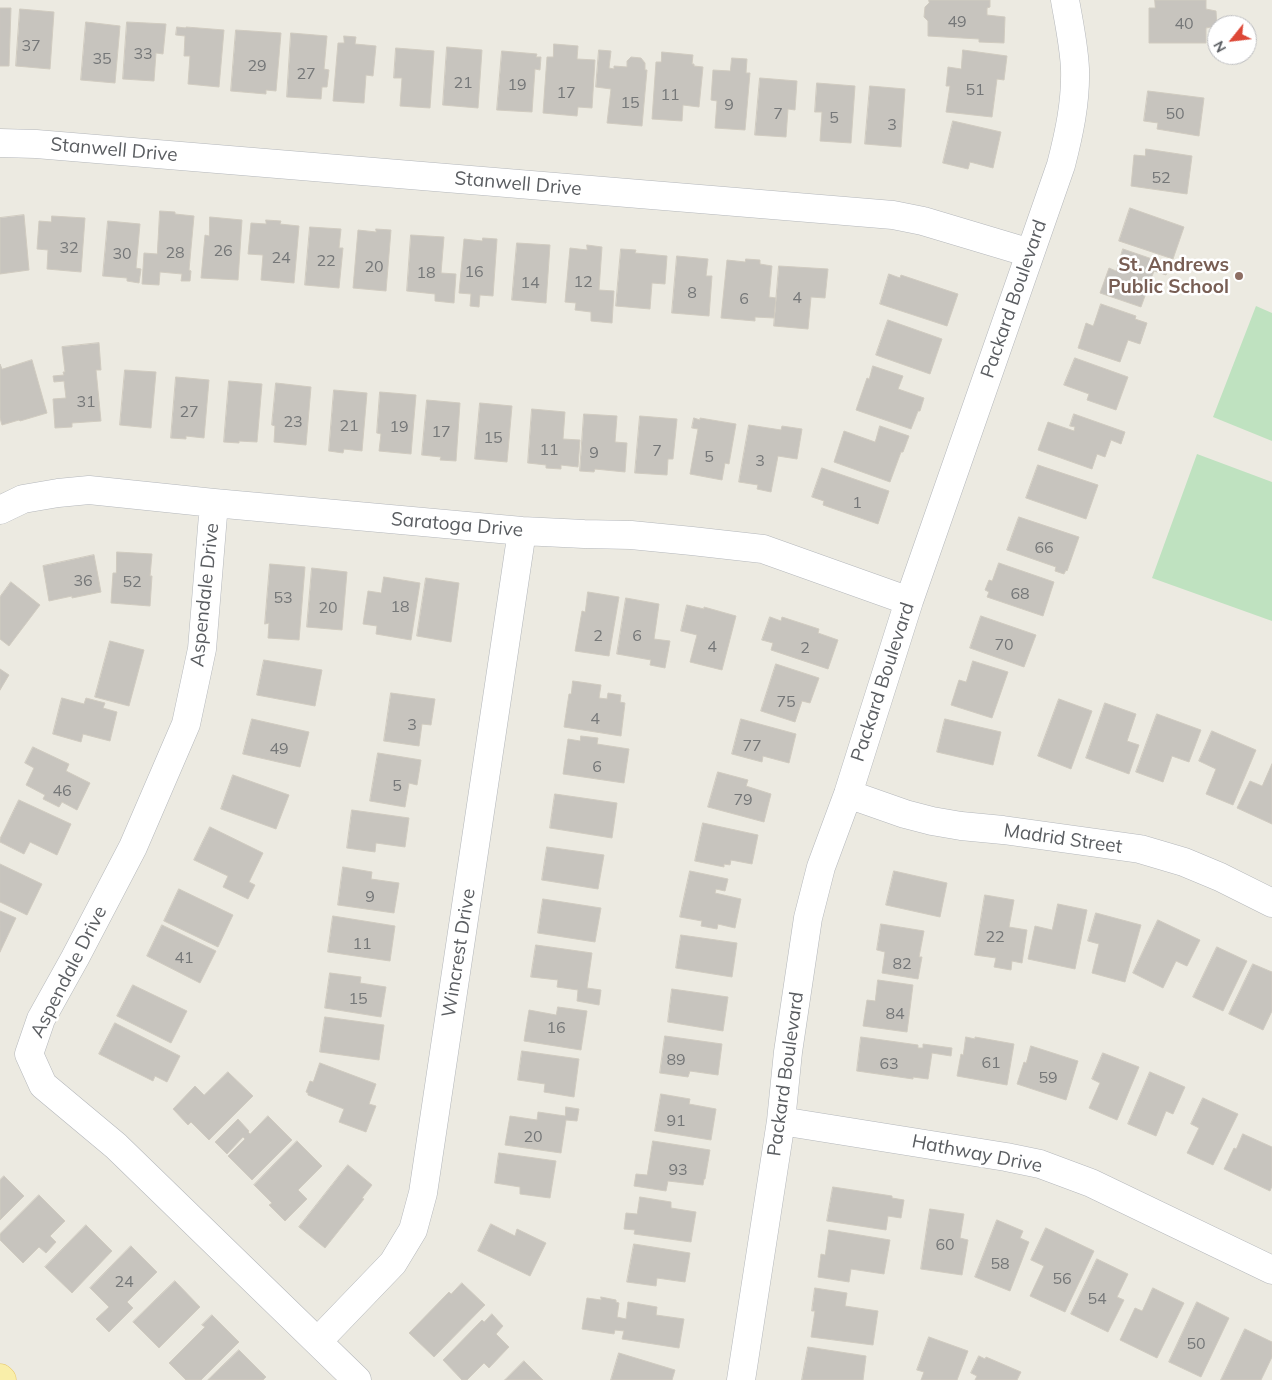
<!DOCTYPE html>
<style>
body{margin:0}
#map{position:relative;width:1272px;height:1380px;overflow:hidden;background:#eceae1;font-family:Mulish,sans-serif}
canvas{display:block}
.north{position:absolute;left:1207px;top:15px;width:50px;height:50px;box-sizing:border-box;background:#fff;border:1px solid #bdbec0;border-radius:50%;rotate:241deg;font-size:14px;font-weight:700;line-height:20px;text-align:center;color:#5a5d61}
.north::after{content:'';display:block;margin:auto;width:18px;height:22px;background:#dd4736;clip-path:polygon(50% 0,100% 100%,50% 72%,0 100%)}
</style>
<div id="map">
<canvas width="1272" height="1380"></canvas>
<div class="north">N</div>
</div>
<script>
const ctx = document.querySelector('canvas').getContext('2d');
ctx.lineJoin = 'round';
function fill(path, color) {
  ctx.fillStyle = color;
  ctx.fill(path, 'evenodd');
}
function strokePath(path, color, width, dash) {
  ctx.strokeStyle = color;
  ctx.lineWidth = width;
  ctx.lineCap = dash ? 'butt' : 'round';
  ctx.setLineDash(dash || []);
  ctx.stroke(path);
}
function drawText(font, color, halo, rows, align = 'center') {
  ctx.font = font + ' Mulish,sans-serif';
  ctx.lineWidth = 5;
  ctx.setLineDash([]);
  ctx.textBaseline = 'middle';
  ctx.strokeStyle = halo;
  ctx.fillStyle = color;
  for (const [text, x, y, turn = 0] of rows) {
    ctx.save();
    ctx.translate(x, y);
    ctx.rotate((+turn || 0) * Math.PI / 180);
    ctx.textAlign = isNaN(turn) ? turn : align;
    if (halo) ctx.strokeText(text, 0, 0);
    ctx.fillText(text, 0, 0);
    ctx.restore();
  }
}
fill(new Path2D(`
 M1256 306 1272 313V441L1213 417Z
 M1197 454 1272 482V621L1152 578Z`), '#bfe2c0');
const building = new Path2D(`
 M929 0H990V7L987 8V15L1005 17 1004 43 979 42V39L928 36V21L924 17 925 7 929 3Z
 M1155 0H1206V9L1216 11 1217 26 1206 28V43H1149V8H1155Z
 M0 8H11L9 66H0Z
 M20 9 54 12 50 69 16 66Z
 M86 22 120 26 115 83 81 80Z
 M127 22 166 24 163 54 156 53 154 81 123 79Z
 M177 27 186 28V27L224 30 219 87 188 84 190 56H184L185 36 176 35Z
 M236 30 281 33 276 91 266 90V94L231 91Z
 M291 33 327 36 324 69 329 70 327 87H322L321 99 287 97Z
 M344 36 356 37 355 44 376 46 373 76 366 75 364 103 333 101 338 43H344Z
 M554 44 578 46 577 59 595 60 592 108 578 107 577 116 543 113 547 57H553Z
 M447 47 482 50 478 108 443 105Z
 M396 48 434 51 430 108 400 106 402 78H394Z
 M599 50 611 51 609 68 614 69V66L627 67V61L631 57 641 58 645 63V70H647L642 126 607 123 611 89 596 87Z
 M963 50 1007 56 1004 80 997 79 992 117 946 112 950 86H946L948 67 961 69Z
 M502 51 537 54 536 57H541L540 70 535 69 532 112 497 110Z
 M662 52 693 55 692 64H694V66L703 67 699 107 683 105 682 121 652 119 656 62H661Z
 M732 58 747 59 746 73H750L745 130 715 128 717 101 711 100 713 70 730 71Z
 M760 78 797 81 795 110 788 109 786 137 755 135Z
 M817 83 855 86 851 143 820 141 822 112H815Z
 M870 86 905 89 901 147 865 144Z
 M1148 91 1204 98 1199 136 1157 129 1158 123 1144 121Z
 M953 121 1001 132 993 168 970 162 968 169 943 163Z
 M1146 149 1192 156 1187 194 1131 186 1134 155 1145 156Z
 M1130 208 1184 227 1173 259 1119 241Z
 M160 211 175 212V214L194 216 189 270 191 271 190 281H181L182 274 160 272 159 285 142 284 144 253 157 254Z
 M24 215 29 270 0 274V218Z
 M52 216 85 218 81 272 47 269 48 250 37 249 39 221 51 222Z
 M210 217 242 220 238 280 201 278 205 235 209 236Z
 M266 220 281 221 280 224 299 226 294 283 261 280 263 255 248 254 251 223 266 224Z
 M108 221 140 224 136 268 141 269 139 283 127 281V278L103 276Z
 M310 227 341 229 339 248H343L339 288 305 285Z
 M376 229 391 230 386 291 353 288 358 230 376 232Z
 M411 235 444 237 441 273 456 274 454 303 435 301V294L407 291Z
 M483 238 497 239 493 296 480 295 479 307 470 306 471 294 459 293 464 239 482 241Z
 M517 243 550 245 546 303 512 300Z
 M587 245 602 247 599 290 614 291 612 323 591 321V312L575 310 576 303 565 302 570 248 587 250Z
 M621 249 636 250 635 253 667 256 665 284 652 283 650 309 616 306Z
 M1123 249 1158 261 1157 263 1169 267 1166 275 1154 271 1141 307 1100 293 1109 268 1116 271Z
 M677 256 708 259 706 276H712L709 316 672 313Z
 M746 259 760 260V264L772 266 769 297 776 298 774 318 755 317V321L721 318 727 260 745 262Z
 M779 266 828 269 825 298 811 297 808 329 774 326Z
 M889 274 900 278 901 275 958 294 947 326 880 304Z
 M1101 304 1136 316 1135 319 1147 323 1140 344 1128 340 1120 362 1078 348 1086 323 1093 326Z
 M888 320 942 339 930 374 876 355Z
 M99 343 101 370H96L101 421 72 423V427L55 428 53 399 66 398 64 381 54 382 53 376 64 375 63 372H65L62 347Z
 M1075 358 1128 377 1116 410 1087 400 1089 394 1064 385Z
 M32 360 47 413 20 421 19 420 2 425 0 418V364L2 369Z
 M873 366 903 376 898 389 924 398 920 411H918L911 429 856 410 867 378 869 379Z
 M125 370 156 372 151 428 120 425Z
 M176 377 209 380 204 438 186 436V439L171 438Z
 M229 381 262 384 257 442 239 441V443L224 442Z
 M276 383 311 387 306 445 274 442 275 426 272 425Z
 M334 390 367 393 362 451 344 449 343 453 329 451Z
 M380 392 416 395 411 454 379 451 381 434 377 433Z
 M427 400 460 403 456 461 440 460 441 457 422 455Z
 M480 403 512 406 507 462 475 459Z
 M532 409 565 412 563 439 580 440 578 467 561 465V469L546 468V465L528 463Z
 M584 414 617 416 615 442 627 443 625 472 595 469 594 472 580 471Z
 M1074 414 1125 432 1121 444 1111 440 1105 457 1097 454 1092 469 1038 450 1048 422 1074 431 1075 427 1070 426Z
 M640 416 677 419 673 459H668L667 475 635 473Z
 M694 418 700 420V418L736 424 729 464 725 463 722 480 690 474 698 429 692 428Z
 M749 425 781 430 782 426 802 429 797 459 778 456 771 492 757 489 758 485 739 482Z
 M880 426 909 436 903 452H901L890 482 834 462 844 431 875 442Z
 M1038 465 1098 485 1086 519 1026 498Z
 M822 468 889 491 878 524 823 505 824 501 812 497Z
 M1019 517 1079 537 1067 571 1066 570 1064 574 1055 571 1056 567 1007 550Z
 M117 552 152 554 150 576H152L150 606 111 603 113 573H116Z
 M94 555 101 592 72 598V596L49 601 43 566Z
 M999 563 1054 582 1043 616 987 597 989 592 985 590 989 580 992 581Z
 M270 564 305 567 299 640 268 638 269 623 265 624Z
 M312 568 347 572 342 630 307 627Z
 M384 577 420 583 411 640 376 634 377 626 363 624 368 591 381 593Z
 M426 578 459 583 451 642 417 636Z
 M11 582 40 605 9 646 0 639V597Z
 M588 592 619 597 609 656 575 651 582 611 585 612Z
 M626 598 659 604 654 639 670 641 665 668 650 665 651 660 617 654Z
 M687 605 704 609V607L736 616 722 670 690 662 697 635 681 631Z
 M981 616 1036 635 1024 667 970 648Z
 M770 617 781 621 782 617 819 629 818 633 838 640 828 669 771 650 773 643 762 640Z
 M110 641 144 650 129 706 95 697Z
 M264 660 322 670 315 706 257 695Z
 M973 661 1008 672 992 718 951 705 959 680 966 682Z
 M776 664 819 678 810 703 802 701 795 722 761 711Z
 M0 669 9 675 0 690Z
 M573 681 601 685 599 698 607 699 608 693 621 695 620 702 625 703 621 736 564 727 569 694H571Z
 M391 693 435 699 431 725 422 724 419 746 384 741Z
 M62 698 84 704 86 698 105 703 103 708 117 712 110 741 83 734 81 742 53 734Z
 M1059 699 1092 711 1071 769 1038 756Z
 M1105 703 1136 714 1127 741 1139 745 1129 774 1086 758Z
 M1157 714 1201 730 1189 762 1172 756 1163 782 1136 772Z
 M252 719 309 732 300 767 243 754Z
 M741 719 796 734 789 763 763 756 762 762 732 754Z
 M945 719 1001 732 993 765 937 752Z
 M1212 731 1256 750 1233 805 1206 794 1216 769 1199 761Z
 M581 736 598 738 597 744 629 749 624 783 563 774 568 739 580 741Z
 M33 747 69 764 66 771 90 783 77 810 62 802 59 807 43 799 45 795 26 785 34 768 25 763Z
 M378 753 421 760 417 785 409 783 405 807 370 801Z
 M1272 764V824L1237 808 1250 781 1262 786Z
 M718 772 748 780 746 786 771 794 764 822 708 807Z
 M233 775 289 795 276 829 221 809Z
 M555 794 617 803 612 838 550 828Z
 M19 800 71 824 57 855 30 842 24 854 0 842V839Z
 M352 810 409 818 405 847 376 843 375 852 347 848Z
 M703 823 758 835 752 864 731 860 730 865 724 864V867L695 861Z
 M210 827 263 853 249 882 255 885 248 899 223 887 228 876 194 860Z
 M547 847 604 855 598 889 542 880Z
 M0 864 42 884 27 915 0 902Z
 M343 867 372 872 371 879 399 883 394 913 338 905Z
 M690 871 728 879 725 891 716 889 715 893 741 899 735 928 718 924 717 929 701 926 702 921 680 917Z
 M894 871 947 883 940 917 886 905Z
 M179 889 233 915 218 947 164 921Z
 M985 895 1014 900 1009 927 1027 930 1022 963 1012 961 1011 970 994 967 996 958 975 955Z
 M543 899 601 908 595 942 538 933Z
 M1058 904 1087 910 1075 969 1028 959 1035 926 1052 930Z
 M0 911 16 918 0 952Z
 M1096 913 1141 925 1125 982 1092 973 1099 944 1088 941Z
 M333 916 395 926 390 961 328 952Z
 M1158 920 1200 940 1187 966 1176 961 1163 988 1133 973Z
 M881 924 924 931 919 957H922L918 979 882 973 885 952 877 950Z
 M162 925 216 951 200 983 147 956Z
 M681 935 737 943 732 977 676 968Z
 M536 945 592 953 587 988 601 990 599 1005 577 1001 578 990 557 987 558 980 531 977Z
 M1217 947 1247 961 1223 1011 1193 997Z
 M1253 964 1272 972V1011L1263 1030 1229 1014Z
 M330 973 361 977 360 983 386 987 381 1017 325 1008Z
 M878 980 913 985 907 1032 863 1026 867 1000 875 1001Z
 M133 985 187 1011 171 1043 117 1016Z
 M672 989 728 997 723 1031 668 1022Z
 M558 1007 587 1011 581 1050 524 1041 529 1010 556 1015Z
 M325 1017 384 1025 379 1060 320 1052Z
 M115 1023 180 1056 167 1082 155 1076 153 1081 99 1054Z
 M665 1036 722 1044 718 1075 690 1071 688 1077 660 1073Z
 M861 1037 918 1045V1048H923V1044L952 1048 951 1056 932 1053 928 1079 913 1077V1079L857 1071Z
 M966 1037 975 1039V1037L1014 1044 1007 1085 957 1076 961 1054 963 1055Z
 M1031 1046 1078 1061 1066 1100 1017 1084 1024 1062 1026 1063Z
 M522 1051 579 1059 574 1097 544 1092 545 1084 518 1080Z
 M1103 1053 1139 1067 1117 1120 1089 1108 1100 1083 1092 1079Z
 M320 1063 376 1084 369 1104 376 1106 366 1132 339 1122 344 1109 308 1095V1093L306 1092 310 1081 313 1082Z
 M228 1072 253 1096 209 1140 191 1122 188 1125 173 1109 195 1086 204 1095Z
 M1150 1072 1185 1087 1173 1114 1166 1111 1156 1136 1128 1124Z
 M661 1094 690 1099 689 1104 716 1109 711 1140 655 1131Z
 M1203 1098 1238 1114 1213 1165 1187 1153 1199 1128 1191 1124Z
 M566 1107 579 1109 577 1121 566 1120 561 1153 505 1145 510 1116 537 1120 538 1112 565 1116Z
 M268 1116 292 1140 252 1180 228 1156 245 1139 243 1137 227 1154 215 1142 238 1119 249 1131 248 1132 250 1134Z
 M1243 1134 1272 1147V1186L1270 1191 1224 1169 1234 1148 1236 1149Z
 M297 1141 322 1166 298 1190 307 1199 285 1221 269 1205 272 1203 254 1185Z
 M653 1141 710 1150 705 1179H704L703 1185 668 1181 666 1191 634 1186 636 1174 647 1175Z
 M499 1153 556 1161 550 1198 520 1194V1187L495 1183Z
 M348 1165 372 1185 362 1198 364 1199 325 1248 299 1227Z
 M4 1176 24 1196 0 1220V1180Z
 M833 1187 892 1196V1198L904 1200 901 1218 888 1216 886 1230 827 1221Z
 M39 1195 65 1221 50 1236 56 1242 46 1253 39 1247 23 1263 0 1240V1234Z
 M640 1197 671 1202V1208L696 1212 691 1242 634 1234 635 1230 624 1229 626 1213 637 1214Z
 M930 1209 964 1214 960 1238 968 1240 962 1275 921 1269Z
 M997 1220 1023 1231 1020 1238 1029 1242 1010 1291 975 1277Z
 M491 1224 515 1236 517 1229 546 1243 530 1276 478 1251Z
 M86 1225 112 1251 72 1293 45 1267Z
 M1046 1228 1094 1251 1065 1312 1030 1296 1044 1266 1031 1260Z
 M829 1230 890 1240 884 1274 851 1269 849 1282 818 1277 821 1254 825 1255Z
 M634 1244 690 1253 685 1282 657 1278 656 1286 627 1282Z
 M131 1246 157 1272 127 1302 133 1308 109 1332 96 1319 109 1307 90 1288Z
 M1097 1259 1128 1274 1117 1297 1124 1300 1108 1332 1071 1314Z
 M175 1281 200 1307 159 1348 133 1322Z
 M462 1283 485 1305 434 1357 409 1333 449 1292 451 1294Z
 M815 1288 847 1293 845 1306 878 1311 873 1345 811 1337 815 1311H812Z
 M1153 1288 1184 1303 1157 1358 1120 1340 1135 1308 1142 1311Z
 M601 1297 616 1300V1302L619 1303 617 1317 626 1319 628 1302 657 1307 656 1315 684 1319 679 1348 622 1339 624 1331 615 1330 614 1334 582 1329 587 1298 601 1300Z
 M1197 1302 1229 1318 1201 1377 1169 1362Z
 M492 1314 503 1326 496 1334 509 1347 489 1368 484 1363 467 1380H462L443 1360 482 1320 484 1322Z
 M212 1315 239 1342 201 1380H186L169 1363 205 1327 202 1325Z
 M1245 1329 1272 1342V1357L1261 1380H1221Z
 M929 1337 968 1351 957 1380H921L924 1372 917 1370Z
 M808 1347 866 1356 863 1380H802Z
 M239 1350 266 1377 263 1380H208Z
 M619 1353 675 1370 672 1380H611Z
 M979 1356 985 1359 986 1357 1021 1372 1017 1380H975L977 1376 971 1373Z
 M524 1361 543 1380H505Z`);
fill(building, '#c7c4be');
strokePath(building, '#d0cbc0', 1);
const minor = new Path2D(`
 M0 143 36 144 893 215 923 221 1030 253
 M214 503 202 649 186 724 133 847 75 958 41 1019 29 1054 43 1085 116 1146 357 1380
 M0 510 23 499 58 493 89 490 214 503 522 531 584 534 631 535 692 541 763 549 909 601
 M848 794 905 814 932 821 961 826 1003 830 1140 849 1184 862 1220 877 1272 903
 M781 1121 1006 1157 1040 1164 1091 1183 1272 1270
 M318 1341 393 1263 413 1230 423 1193 522 531
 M741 1380 781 1121 788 1052 808 918 821 867 848 794 909 601 1061 165C1069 134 1076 102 1075 69 1074 46 1069 23 1065 0`);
const major = new Path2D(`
 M0 1378 2 1380`);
strokePath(minor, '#b4b7bb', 29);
strokePath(major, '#e7c45f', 29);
strokePath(minor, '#fff', 28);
strokePath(major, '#f9eea9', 28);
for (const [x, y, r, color] of [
 [1239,276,5,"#8d6e63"]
]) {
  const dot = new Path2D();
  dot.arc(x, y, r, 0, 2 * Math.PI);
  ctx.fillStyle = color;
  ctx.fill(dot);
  strokePath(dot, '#fff', 2);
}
drawText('16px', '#757778', null, [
 ["49",957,22],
 ["40",1184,24],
 ["37",31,46],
 ["33",143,54],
 ["35",102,59],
 ["29",257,66],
 ["27",306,74],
 ["21",463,83],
 ["19",517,85],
 ["51",975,90],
 ["17",566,93],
 ["11",670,95],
 ["15",630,103],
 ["9",729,105],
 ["7",778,114],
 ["50",1175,114],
 ["5",834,118],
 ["3",892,125],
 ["52",1161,178],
 ["32",69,248],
 ["26",223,251],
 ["28",175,253],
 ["30",122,254],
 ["24",281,258],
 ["22",326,261],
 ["20",374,267],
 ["16",474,272],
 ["18",426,273],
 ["12",583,282],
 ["14",530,283],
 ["8",692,293],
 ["4",797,298],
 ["6",744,299],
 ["31",86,402],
 ["27",189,412],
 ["23",293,422],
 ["21",349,426],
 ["19",399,427],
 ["17",441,432],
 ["15",493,438],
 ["11",549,450],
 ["7",657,451],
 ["9",594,453],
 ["5",709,457],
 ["3",760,461],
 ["1",857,503],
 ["66",1044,548],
 ["36",83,581],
 ["52",132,582],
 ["68",1020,594],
 ["53",283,598],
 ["18",400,607],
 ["20",328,608],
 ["2",598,636],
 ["6",637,636],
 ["70",1004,645],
 ["4",712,647],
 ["2",805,648],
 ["75",786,702],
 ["4",595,719],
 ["3",412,725],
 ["77",752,746],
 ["49",279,749],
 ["6",597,767],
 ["5",397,786],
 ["46",62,791],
 ["79",743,800],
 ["9",370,897],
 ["22",995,937],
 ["11",362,944],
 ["41",184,958],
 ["82",902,964],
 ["15",358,999],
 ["84",895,1014],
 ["16",556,1028],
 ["89",676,1060],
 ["61",991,1063],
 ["63",889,1064],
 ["59",1048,1078],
 ["91",676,1121],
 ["20",533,1137],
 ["93",678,1170],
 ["60",945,1245],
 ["58",1000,1264],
 ["56",1062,1279],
 ["24",124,1282],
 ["54",1097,1299],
 ["50",1196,1344]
]);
drawText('19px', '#5a5d61', '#fff', [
 ["Stanwell Drive",114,150,5],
 ["Stanwell Drive",518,184,5],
 ["Packard Boulevard",1014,299,-71],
 ["Saratoga Drive",457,525,5],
 ["Aspendale Drive",205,595,-84],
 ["Packard Boulevard",883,682,-72],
 ["Madrid Street",1063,839,8],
 ["Wincrest Drive",459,953,-81],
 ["Aspendale Drive",69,972,-63],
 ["Packard Boulevard",786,1074,-82],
 ["Hathway Drive",977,1154,11]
]);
drawText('bold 19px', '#785e54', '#fff', [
 ["St. Andrews",1229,265],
 ["Public School",1229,287]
], 'right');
</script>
